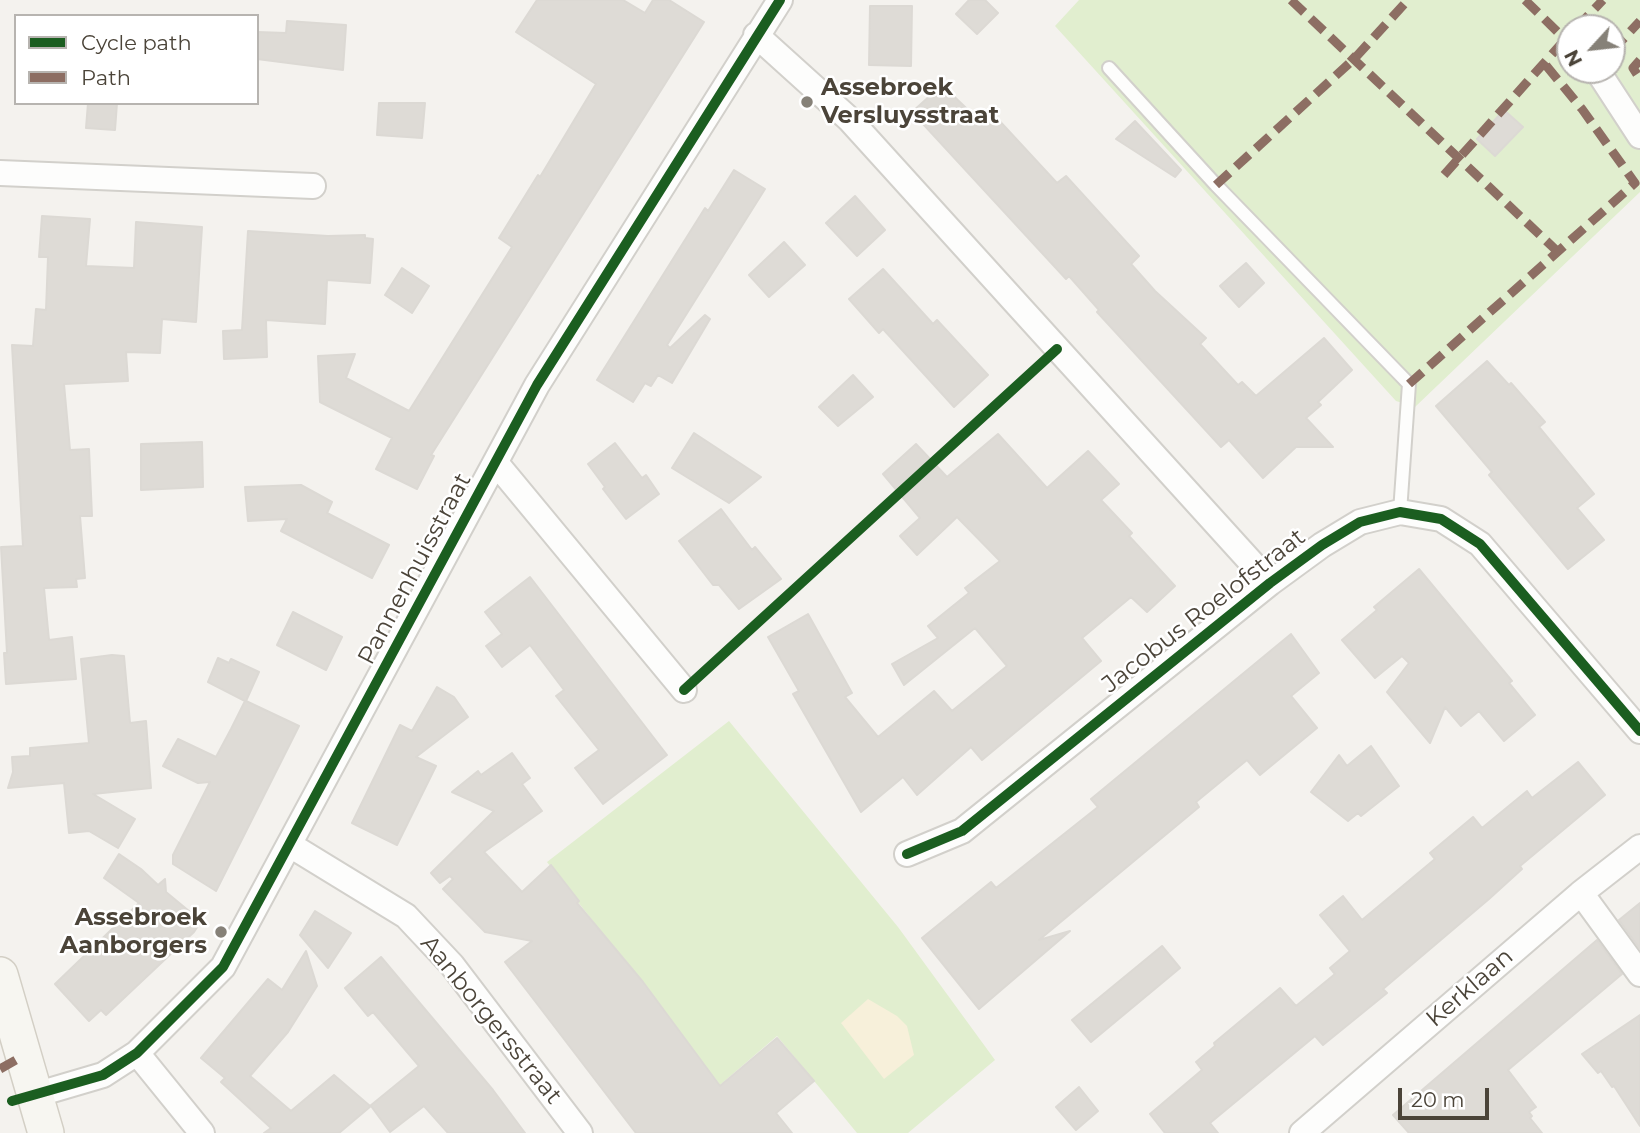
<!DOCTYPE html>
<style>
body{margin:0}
#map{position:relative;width:1640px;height:1133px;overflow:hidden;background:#f4f2ee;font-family:Montserrat,sans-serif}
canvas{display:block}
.legend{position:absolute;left:14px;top:14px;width:245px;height:91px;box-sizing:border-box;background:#fff;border:2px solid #b7b4b0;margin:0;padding:9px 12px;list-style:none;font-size:21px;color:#4b4439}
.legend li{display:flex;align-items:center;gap:14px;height:35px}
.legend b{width:35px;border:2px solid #b7b4b0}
.north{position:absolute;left:1556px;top:14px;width:70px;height:70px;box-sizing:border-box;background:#fff;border:2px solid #b7b4b0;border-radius:50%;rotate:243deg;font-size:19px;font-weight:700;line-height:28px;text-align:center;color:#4b4439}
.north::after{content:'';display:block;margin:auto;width:24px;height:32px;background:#868178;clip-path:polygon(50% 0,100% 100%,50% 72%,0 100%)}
.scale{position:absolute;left:1398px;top:1088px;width:91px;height:32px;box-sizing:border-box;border:4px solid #4b4439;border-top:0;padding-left:9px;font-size:21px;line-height:24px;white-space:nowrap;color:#4b4439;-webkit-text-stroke:5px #fff;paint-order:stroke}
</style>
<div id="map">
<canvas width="1640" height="1133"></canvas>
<ul class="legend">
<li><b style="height:9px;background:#1b5e20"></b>Cycle path</li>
<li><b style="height:9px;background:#8d6e63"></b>Path</li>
</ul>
<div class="north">N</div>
<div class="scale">20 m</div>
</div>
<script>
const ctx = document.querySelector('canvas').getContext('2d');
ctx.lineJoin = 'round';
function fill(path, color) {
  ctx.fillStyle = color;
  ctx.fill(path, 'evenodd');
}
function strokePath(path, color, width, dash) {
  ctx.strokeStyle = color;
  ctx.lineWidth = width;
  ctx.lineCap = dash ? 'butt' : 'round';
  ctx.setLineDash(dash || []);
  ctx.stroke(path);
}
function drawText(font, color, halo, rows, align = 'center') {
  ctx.font = font + ' Montserrat,sans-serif';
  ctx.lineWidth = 5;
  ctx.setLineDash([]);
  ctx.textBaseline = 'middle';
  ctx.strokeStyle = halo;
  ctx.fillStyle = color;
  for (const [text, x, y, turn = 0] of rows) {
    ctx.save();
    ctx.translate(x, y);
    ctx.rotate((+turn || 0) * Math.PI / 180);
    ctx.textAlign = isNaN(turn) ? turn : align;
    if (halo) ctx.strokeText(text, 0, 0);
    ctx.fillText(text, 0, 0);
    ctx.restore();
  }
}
fill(new Path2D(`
 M1079 0H1640V192L1415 407 1396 401 1055 26ZM1570 28H1612V70H1570Z
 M729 721 898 927 995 1060 908 1133H857L777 1036 720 1085 547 862Z`), '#e1eecf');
fill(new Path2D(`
 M868 999 897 1016 907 1026 914 1055 884 1079 841 1023Z`), '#f7f0da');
const building = new Path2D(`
 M537 0H623L645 13 653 0H669L704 22 431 455 434 456 417 489 376 469 392 438 320 402 318 356 355 354 346 378 409 411 512 247 499 238 538 175 540 177 596 84 516 32Z
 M969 0H985L998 13 977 34 956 14Z
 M870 6H912L911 66 869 65Z
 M287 21 346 25 343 70 257 59V32L286 33Z
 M942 85 984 125 995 116 1057 183 1066 176 1139 256 1131 264 1155 291 1206 338 1200 344 1238 385 1242 382 1256 396 1324 338 1352 370 1318 402 1321 405 1306 418 1333 447H1296L1263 478 1229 440 1221 447 1097 312 1099 310 1069 276 1066 279 912 112Z
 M88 103H117L115 130 86 128Z
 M379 103H425L422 138 377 135Z
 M1504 110 1523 127 1495 156 1477 139Z
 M1135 121 1181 170 1175 177 1116 139Z
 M734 170 765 189 667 345 670 348 705 315 710 319 672 383 658 375 651 386 645 383 633 402 597 380 705 208 708 211Z
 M855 196 885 230 857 256 826 223Z
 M42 216 90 219 86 266 134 268 136 222 202 227 196 322 162 319 160 353 126 352 128 381 64 384 70 450 89 449 92 516H80L85 578 76 579 77 587 44 588 49 640 72 637 76 679 6 684 4 653H7L1 547 23 546 12 345 33 346 36 309 46 310 48 257H39Z
 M248 231 328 236 365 235V238L373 239 370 283 327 280 325 324 266 320 267 357 224 359 223 331 242 330Z
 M784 242 805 265 769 297 749 275Z
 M1246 263 1264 283 1239 307 1220 286Z
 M402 268 429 286 412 313 385 295Z
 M883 269 933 324 937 320 988 375 954 407 883 329 879 333 849 299Z
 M1487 361 1509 385 1511 383 1545 422 1539 427 1594 494 1577 508 1604 540 1568 569 1489 475 1492 472 1436 406Z
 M853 375 873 397 838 426 819 407Z
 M694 433 761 477 729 503 672 468Z
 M998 434 1047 488 1088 451 1119 484 1101 500 1132 533 1129 536 1175 586 1147 612 1131 597 1082 638 1101 661 982 760 971 747 917 795 903 777 861 812 793 694 799 691 768 637 808 614 852 693 845 697 878 737 934 691 952 711 1007 666 975 628 904 685 892 664 938 638 928 626 969 593 965 588 1000 561 957 517 917 555 900 536 920 518 883 474 916 444 947 477Z
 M202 442 203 487 141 490V444Z
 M615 443 642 478 646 475 659 494 626 519 603 489 605 487 588 464Z
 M301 485 332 502 327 513 389 545 372 578 281 531 287 519 248 521 245 487Z
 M721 509 752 550 755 547 781 579 739 609 719 585H713L679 541Z
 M1419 569 1512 681 1509 683 1535 715 1504 741 1479 711 1461 726 1445 707 1430 743 1387 692 1409 663 1402 656 1375 678 1342 640 1377 610 1374 607Z
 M530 577 667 755 603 804 575 768 599 750 556 696 564 690 530 645 502 667 486 646 502 634 485 612Z
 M293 612 342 637 326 670 277 645Z
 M1291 634 1319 673 1291 696 1317 728 1260 775 1247 760 1196 802 1199 807 1039 940 1070 931 979 1009 922 938 991 882 996 888 1098 807 1091 799Z
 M112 655 124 656 130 723 146 721 151 788 93 794 135 819 118 848 89 831 69 833 64 783 8 788 13 772 12 757 30 756V748L89 743 81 659Z
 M218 658 229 663 231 659 259 672 246 701 299 726 216 891 173 864V855L210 782 198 783 163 766 178 739 216 757 231 729 245 701 208 682Z
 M437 687 454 697 468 717 416 757 436 766 397 845 352 823 400 725 412 731Z
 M1371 746 1399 786 1361 816 1358 813 1348 821 1311 792 1339 755 1347 766Z
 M512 753 530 778 522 784 542 811 484 852 522 892 551 865 579 901 577 903 643 982 720 1086 777 1038 814 1081 776 1113 792 1133H636L505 962 532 941 485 932 443 889 453 879 450 876 440 883 431 873 494 811 452 792 478 771 481 775Z
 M1578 762 1605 795 1520 866 1522 869 1489 899 1383 989 1387 993 1323 1045 1315 1036 1210 1123 1218 1133H1165L1150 1114 1202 1070 1196 1062 1215 1046 1214 1043 1280 988 1296 1006 1335 974 1330 968 1350 951 1320 915 1343 896 1362 920 1435 859 1430 853 1473 817 1482 828 1527 791 1532 798Z
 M119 854 141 869 158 885 165 879 166 892 201 921 194 932 106 1015 101 1010 89 1021 55 984 139 903 104 878Z
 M1640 903V949L1619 920Z
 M315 911 351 933 328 968 300 935Z
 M1597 940 1622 974 1508 1070 1536 1107 1529 1112 1532 1116 1530 1118 1542 1133H1409L1393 1115Z
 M1162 946 1180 968 1091 1042 1072 1020Z
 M306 951 317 986 288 1032 250 1076 291 1111 334 1075 370 1106 419 1066 373 1012 368 1016 345 988 381 957 493 1090 525 1133H448L424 1106 390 1132 371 1106 339 1133H264L271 1128 221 1082 225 1078 201 1058 268 979 282 990Z
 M1640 1015V1126L1614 1086 1612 1087 1601 1071 1598 1073 1582 1054Z
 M1079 1087 1098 1111 1076 1130 1056 1107Z`);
fill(building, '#dedbd6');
strokePath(building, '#dcd9d4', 2);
const service = new Path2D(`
 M1109 68 1216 185 1409 384 1400 512`);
const minor = new Path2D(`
 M756 35 849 119 1270 583
 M1597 70 1640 136
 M0 173 313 186
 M496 463 684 690
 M290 845 406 916 452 965 580 1133
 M907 854 962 831 1270 583 1322 545 1360 522 1400 512 1441 519 1480 544 1640 731
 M1581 893 1640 974
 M137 1053 202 1133
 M35 1095 103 1075 137 1053 223 967 537 385 780 0
 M1302 1133 1581 893 1640 847`);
const secondary = new Path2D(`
 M0 975 46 1133`);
strokePath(service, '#d2d0cb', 16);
strokePath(minor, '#d2d0cb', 28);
strokePath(secondary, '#d3cfc5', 38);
strokePath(service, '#fdfdfc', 12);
strokePath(minor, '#fdfdfc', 24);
strokePath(secondary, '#f7f6f1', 35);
strokePath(new Path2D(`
 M1291 0 1557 251
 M1525 0 1570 44
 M1576 28 1603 0
 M1612 51 1640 21
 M1640 60 1633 68 1640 79
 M1444 175 1570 34
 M1216 185 1354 59 1408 0
 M1409 384 1635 183 1582 109 1544 63
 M0 1069 23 1056`), '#8d6e63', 9, [18, 9]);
strokePath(new Path2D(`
 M684 690 1057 349
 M907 854 962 831 1270 583 1322 545 1360 522 1400 512 1441 519 1480 544 1640 731
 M12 1101 103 1075 137 1053 223 967 537 385 780 0`), '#1b5e20', 10);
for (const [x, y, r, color] of [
 [807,102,7,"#868178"],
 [221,932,7,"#868178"]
]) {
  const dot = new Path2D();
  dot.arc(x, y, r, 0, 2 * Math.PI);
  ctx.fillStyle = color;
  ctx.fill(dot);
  strokePath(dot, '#fff', 2.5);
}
drawText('bold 24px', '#4b4439', '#fff', [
 ["Assebroek",821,88],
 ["Versluysstraat",821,116],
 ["Assebroek",207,918,"right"],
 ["Aanborgers",207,946,"right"]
], 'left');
drawText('24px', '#4b4439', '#fff', [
 ["Pannenhuisstraat",415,569,-62],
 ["Jacobus Roelofstraat",1204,611,-38],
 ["Kerklaan",1470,988,-41],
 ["Aanborgersstraat",491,1020,51]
]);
</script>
